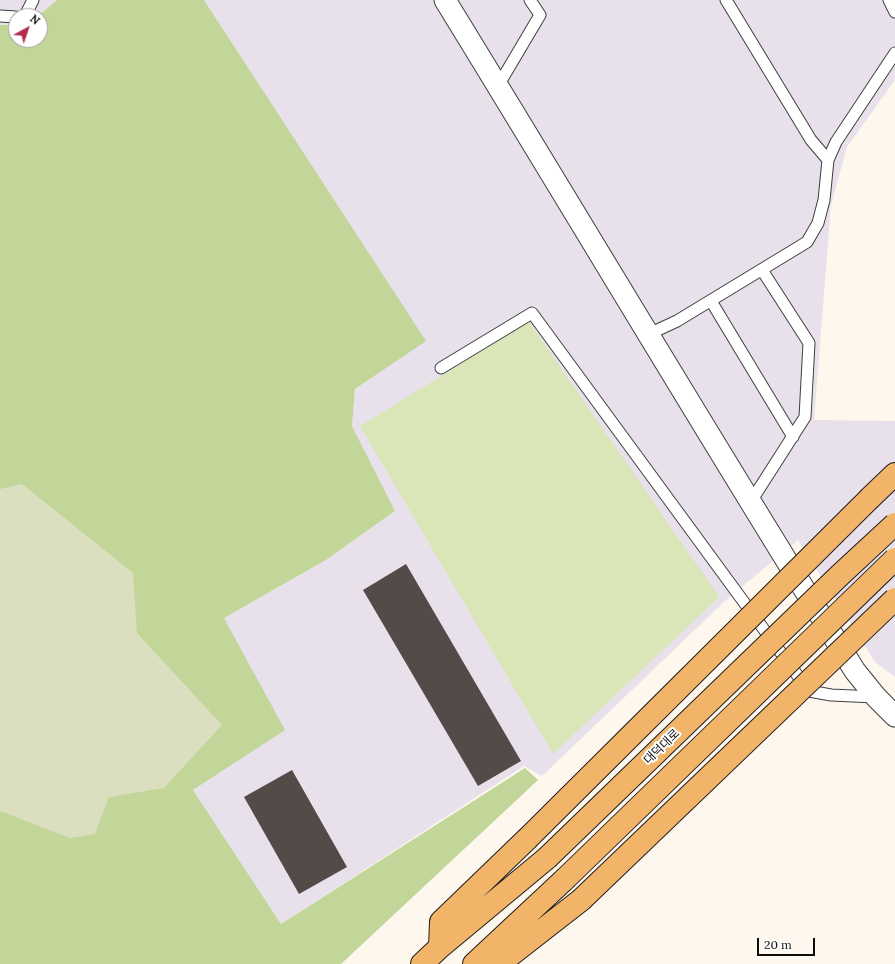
<!DOCTYPE html>
<meta charset="utf-8">
<style>
body{margin:0}
#map{position:relative;width:895px;height:964px;overflow:hidden;background:#fef7ed;font-family:Lora,serif}
canvas{display:block}
.north{position:absolute;left:8px;top:8px;width:40px;height:40px;box-sizing:border-box;background:#fff;border:1px solid #9e9e9e;border-radius:50%;rotate:40deg;font-size:11px;font-weight:700;line-height:16px;text-align:center;color:#0c0c0c}
.north::after{content:'';display:block;margin:auto;width:14px;height:18px;background:#b52c4f;clip-path:polygon(50% 0,100% 100%,50% 72%,0 100%)}
.scale{position:absolute;left:757px;top:938px;width:58px;height:18px;box-sizing:border-box;border:2px solid #0c0c0c;border-top:0;padding-left:5px;font-size:12px;line-height:14px;white-space:nowrap;color:#0c0c0c;-webkit-text-stroke:3px #fff;paint-order:stroke}
</style>
<div id="map">
<canvas width="895" height="964"></canvas>
<div class="north">N</div>
<div class="scale">20 m</div>
</div>
<script>
const ctx = document.querySelector('canvas').getContext('2d');
ctx.lineJoin = 'round';
function fill(path, color) {
  ctx.fillStyle = color;
  ctx.fill(path, 'evenodd');
}
function strokePath(path, color, width, dash) {
  ctx.strokeStyle = color;
  ctx.lineWidth = width;
  ctx.lineCap = dash ? 'butt' : 'round';
  ctx.setLineDash(dash || []);
  ctx.stroke(path);
}
function drawText(font, color, halo, rows, align = 'center') {
  ctx.font = font + ' Lora,"Noto Sans KR",serif';
  ctx.lineWidth = 4;
  ctx.setLineDash([]);
  ctx.textBaseline = 'middle';
  ctx.strokeStyle = halo;
  ctx.fillStyle = color;
  for (const [text, x, y, turn = 0] of rows) {
    ctx.save();
    ctx.translate(x, y);
    ctx.rotate((+turn || 0) * Math.PI / 180);
    ctx.textAlign = isNaN(turn) ? turn : align;
    if (halo) ctx.strokeText(text, 0, 0);
    ctx.fillText(text, 0, 0);
    ctx.restore();
  }
}
fill(new Path2D(`
 M0 0H57L38 16H16V25H0Z
 M204 0H895V80L847 147 831 205 814 420 895 421V677L875 662 798 540 725 601 542 776 524 766 281 924 193 790 284 730 224 618 326 560 395 511 352 426 355 389 425 341Z`), '#e8e1eb');
fill(new Path2D(`
 M529 322 719 597 553 754 360 426Z`), '#dae6b8');
fill(new Path2D(`
 M57 0H204L426 341 355 389 352 426 395 511 326 560 224 618 285 730 193 790 281 924 525 768 538 780 341 964H0V25H16V40H40V16H38Z`), '#c1d698');
fill(new Path2D(`
 M22 484 133 573 137 633 222 725 164 788 109 797 95 834 70 838 0 811V489Z`), '#dbdebf');
fill(new Path2D(`
 M406 564 521 761 478 786 363 590Z
 M292 770 347 867 299 894 244 797Z`), '#544b49');
const service = new Path2D(`
 M726 0 811 140 828 160
 M889 0 895 12
 M0 16 16 17
 M25 16 33 0
 M498 86 540 15 530 0
 M711 301 793 437
 M649 334 677 321 807 242 818 223 824 200 828 160 836 142 895 53
 M441 368 532 313 809 691 831 695 875 697
 M750 503 805 417 809 343 762 270`);
const minor = new Path2D(`
 M445 0C582 223 716 449 855 671L876 697 895 716`);
const primary = new Path2D(`
 M870 498 895 474
 M440 947 441 922 527 839
 M422 964 440 947 547 858
 M474 964 565 879
 M499 964 581 900`);
strokePath(service, '#3f3f3f', 13);
strokePath(minor, '#3f3f3f', 23);
strokePath(primary, '#1d1d1d', 24);
strokePath(service, '#fff', 11);
strokePath(minor, '#fff', 21);
strokePath(primary, '#f1b469', 22);
const primaryBridge = new Path2D(`
 M527 839 870 498
 M547 858 840 575 895 524
 M565 879 895 559
 M581 900 895 599`);
strokePath(primaryBridge, '#1d1d1d', 24, []);
strokePath(primaryBridge, '#f1b469', 22);
drawText('12px', '#0c0c0c', '#fff', [
 ["대덕대로",662,747,-44]
]);
</script>
